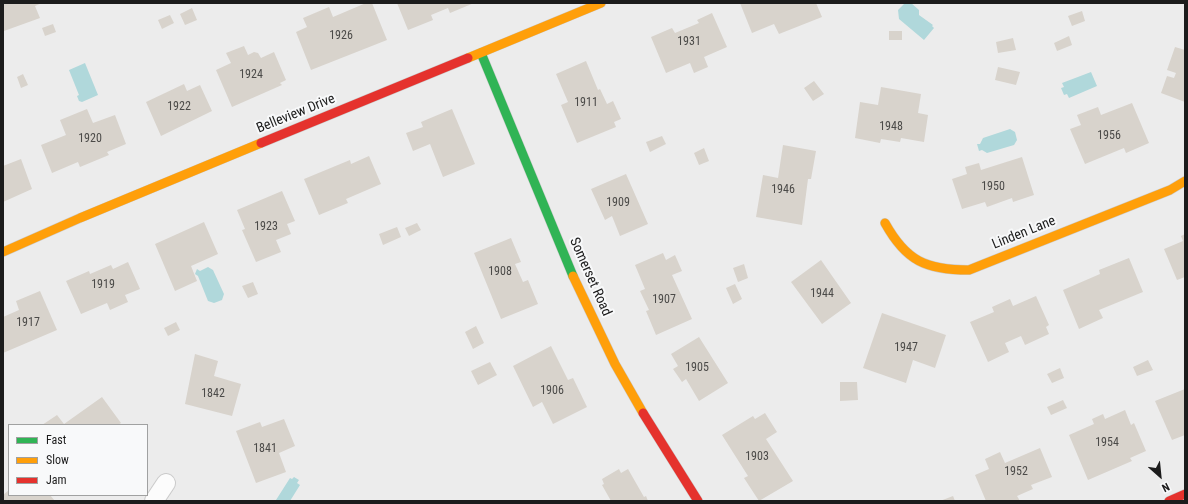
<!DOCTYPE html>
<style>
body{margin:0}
#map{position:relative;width:1188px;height:504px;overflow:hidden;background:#ececec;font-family:"Roboto Condensed",sans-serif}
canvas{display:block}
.frame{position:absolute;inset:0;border:4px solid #1c1c1c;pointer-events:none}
.legend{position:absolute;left:8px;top:424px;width:140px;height:72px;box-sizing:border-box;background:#f8f9fa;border:1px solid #a0a1a1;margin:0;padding:5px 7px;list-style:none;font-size:12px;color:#1c1c1c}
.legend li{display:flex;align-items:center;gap:8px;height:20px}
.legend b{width:20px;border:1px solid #a0a1a1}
.north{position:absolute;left:1140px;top:456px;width:40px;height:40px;-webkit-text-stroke:3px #f8f9fa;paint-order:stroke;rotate:153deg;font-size:11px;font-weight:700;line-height:16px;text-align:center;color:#1c1c1c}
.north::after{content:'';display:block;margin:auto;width:14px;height:18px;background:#1c1c1c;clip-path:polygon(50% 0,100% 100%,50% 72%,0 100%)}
</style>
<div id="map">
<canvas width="1188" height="504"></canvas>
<div class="frame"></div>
<ul class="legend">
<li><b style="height:5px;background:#30b455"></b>Fast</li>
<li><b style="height:5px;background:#ff9f0a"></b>Slow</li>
<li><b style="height:5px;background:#e5322d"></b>Jam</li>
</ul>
<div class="north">N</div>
</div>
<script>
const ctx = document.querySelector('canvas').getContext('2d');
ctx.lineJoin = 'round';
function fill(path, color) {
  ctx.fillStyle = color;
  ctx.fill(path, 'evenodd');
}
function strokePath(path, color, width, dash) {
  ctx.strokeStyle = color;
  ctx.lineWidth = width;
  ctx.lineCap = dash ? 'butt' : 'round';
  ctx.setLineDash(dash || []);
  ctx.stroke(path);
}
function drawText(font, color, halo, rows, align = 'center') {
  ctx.font = font + ' "Roboto Condensed",sans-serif';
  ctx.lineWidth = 4;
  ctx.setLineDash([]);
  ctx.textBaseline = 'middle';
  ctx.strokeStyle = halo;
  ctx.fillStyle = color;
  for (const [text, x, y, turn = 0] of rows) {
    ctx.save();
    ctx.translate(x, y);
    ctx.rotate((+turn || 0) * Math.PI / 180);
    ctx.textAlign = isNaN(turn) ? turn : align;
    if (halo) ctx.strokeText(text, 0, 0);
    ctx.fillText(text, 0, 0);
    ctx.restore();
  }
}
fill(new Path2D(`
 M911 3 919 10V15L933 25 932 26 934 28 924 40 899 19 898 10 904 4Z
 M85 63 98 95 82 102 79 101 77 96 79 95 69 70Z
 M1091 72 1097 86 1069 98 1067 94 1064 95 1061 88 1064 87 1062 83Z
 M1010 129 1015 132 1017 140 1014 145 987 153 982 150 979 151 977 144H980L983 138Z
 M208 267 213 270 224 294 222 300 214 303 208 301 198 276 195 274 197 269 200 271Z
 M294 477 299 480 297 483 300 485 290 501 276 500 290 478 292 479Z`), '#b0d8db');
fill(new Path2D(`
 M3 3H42L35 6 40 18 4 31Z
 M366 3H372L387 40 311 70 296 32 307 27 303 18 329 7 333 17Z
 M397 3H474L450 13 448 8 431 15 433 20 408 30Z
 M740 3H816L822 17 779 34 774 24 752 33Z
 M192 8 197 20 185 25 180 14Z
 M1082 11 1085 21 1072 26 1068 16Z
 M712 13 727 47 704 57 708 67 694 73 690 63 666 73 651 37 672 28 675 33 699 23 697 20Z
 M170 15 174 23 162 29 158 20Z
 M53 24 56 32 45 36 42 28Z
 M889 31H902V40H889Z
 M1069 36 1072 45 1057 51 1054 43Z
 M1013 38 1016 50 998 53 996 42Z
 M244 46 248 55 254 52 258 53 261 58 274 52 286 80 280 83 282 85 232 107 216 70 231 63 226 53Z
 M1175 47 1185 50V102L1161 93 1167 76 1174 78 1176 73 1167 70Z
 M586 61 598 90 600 89 607 104 613 101 621 119 614 122 616 127 577 143 561 105 568 102 556 74Z
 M998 67 1020 72 1016 85 995 80Z
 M23 74 28 85 21 88 17 77Z
 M814 81 824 94 813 101 804 88Z
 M184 84 187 91 200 85 212 111 161 136 146 102Z
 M881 87 921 94 918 113 928 115 924 142 901 138 900 142 881 139 880 143 855 138 860 102 878 105Z
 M1132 103 1149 143 1126 153 1124 148 1085 164 1070 129 1081 125 1077 115 1098 107 1101 115Z
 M87 109 93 123 115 115 126 144 107 152 109 155 80 167 78 162 52 173 41 145 66 135 60 120Z
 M452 109 475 164 443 177 430 144 413 151 406 133 423 127 421 122Z
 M662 136 666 144 650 152 646 142Z
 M783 145 816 151 811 179H808L802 225 756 217 763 175 778 178Z
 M704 148 709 161 699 165 694 153Z
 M369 156 381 184 346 199 348 203 319 215 304 179 350 160 351 164Z
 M1022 157 1034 195 1013 202 1012 198 987 207 985 202 962 209 952 179 967 174 965 167 979 163 981 170Z
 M21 159 32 189 3 202V166Z
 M626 174 648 224 620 236 612 216 605 220 591 189Z
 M282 191 295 221 287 224 291 234 276 240 281 252 256 262 242 230 245 229 237 210Z
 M204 222 218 254 191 266 197 281 175 291 155 244Z
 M417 223 421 230 409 236 405 228Z
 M397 227 401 237 383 245 379 234Z
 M1185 234V277L1177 280 1164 249 1183 241 1181 236Z
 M511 238 521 262 515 264 523 282 528 280 538 304 501 319 474 253Z
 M663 253 666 260 675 255 682 271 672 275 692 319 656 335 646 311 649 310 640 291 645 289 635 265Z
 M1129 258 1143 292 1099 310 1103 318 1079 329 1063 290 1100 274 1099 270Z
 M821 260 851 303 822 324 791 282Z
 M128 262 140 289 125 295 128 302 110 310 107 303 81 314 66 281 89 271 90 274 111 265 113 269Z
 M744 264 748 278 738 282 733 268Z
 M253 282 258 294 248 298 242 286Z
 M735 284 742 299 733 304 726 288Z
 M40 291 57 330 3 353V317L19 310 16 301Z
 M1036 296 1049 325 1046 327 1049 334 1025 345 1021 336 1005 343 1009 352 988 362 970 322 994 312 992 307 1010 299 1013 306Z
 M882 313 946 335 935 368 913 360 906 383 863 368Z
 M176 322 180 330 168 336 164 328Z
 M476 326 484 343 473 349 465 332Z
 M699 337 728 383 699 401 686 379 682 382 673 369 678 366 671 354Z
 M551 346 568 380 573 378 587 407 553 424 542 402 533 407 513 366Z
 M195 354 218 361 214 376 241 384 232 416 185 404Z
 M1148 360 1153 370 1137 376 1133 367Z
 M490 362 497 375 478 385 471 371Z
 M1060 368 1064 378 1052 383 1047 374Z
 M840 382H857L858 400 840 401Z
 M1185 389V435L1172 440 1155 401Z
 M102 397 121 423 118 425H42L57 415 64 424Z
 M1063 400 1067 408 1051 415 1047 407Z
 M1125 410 1131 425 1134 423 1146 451 1130 458 1132 461 1088 480 1069 435 1094 424 1092 419 1103 414 1105 419Z
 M765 413 777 432 766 439 793 481 759 501 744 478 748 476 722 435 753 416 755 419Z
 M284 419 295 446 279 453 286 472 256 483 236 431 260 422 262 427Z
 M1040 448 1052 477 1031 485 1033 489 1017 496 1020 501H986L975 475 989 469 985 459 1000 452 1005 463Z
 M619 469 621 473 628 469 644 497 646 496 648 501H611L602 485 604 484 602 479Z
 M9 490V495H50L55 501H3V495Z
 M953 496 955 501H940Z`), '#d8d3cc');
const street = new Path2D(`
 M154 501 166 483`);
const fast = new Path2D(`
 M481 53 573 276`);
const slow = new Path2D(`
 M468 58 601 3
 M885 223C906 261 926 270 969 270L1170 190 1185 181
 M3 252 80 218 261 143
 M573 276 615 364 643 413`);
const jam = new Path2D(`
 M261 143 468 58
 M643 413 698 501
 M1169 501 1185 494`);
strokePath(street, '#cacaca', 20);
strokePath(fast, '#cacaca', 10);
strokePath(slow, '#cacaca', 10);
strokePath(jam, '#cacaca', 10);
strokePath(street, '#fcfcfc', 18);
strokePath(fast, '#30b455', 9);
strokePath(slow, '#ff9f0a', 9);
strokePath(jam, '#e5322d', 9);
drawText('12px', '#4b4a48', null, [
 ["1926",341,36],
 ["1931",689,42],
 ["1924",251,75],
 ["1911",586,103],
 ["1922",179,107],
 ["1948",891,127],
 ["1956",1109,136],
 ["1920",90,139],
 ["1950",993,187],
 ["1946",783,190],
 ["1909",618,203],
 ["1923",266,227],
 ["1908",500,272],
 ["1919",103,285],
 ["1944",822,294],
 ["1907",664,300],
 ["1917",28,323],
 ["1947",906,348],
 ["1905",697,368],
 ["1906",552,391],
 ["1842",213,394],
 ["1954",1107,443],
 ["1841",265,449],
 ["1903",757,457],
 ["1952",1016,472]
]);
drawText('14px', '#1c1c1c', '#f8f9fa', [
 ["Belleview Drive",296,114,-22],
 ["Linden Lane",1024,233,-22],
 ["Somerset Road",590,277,66]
]);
</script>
